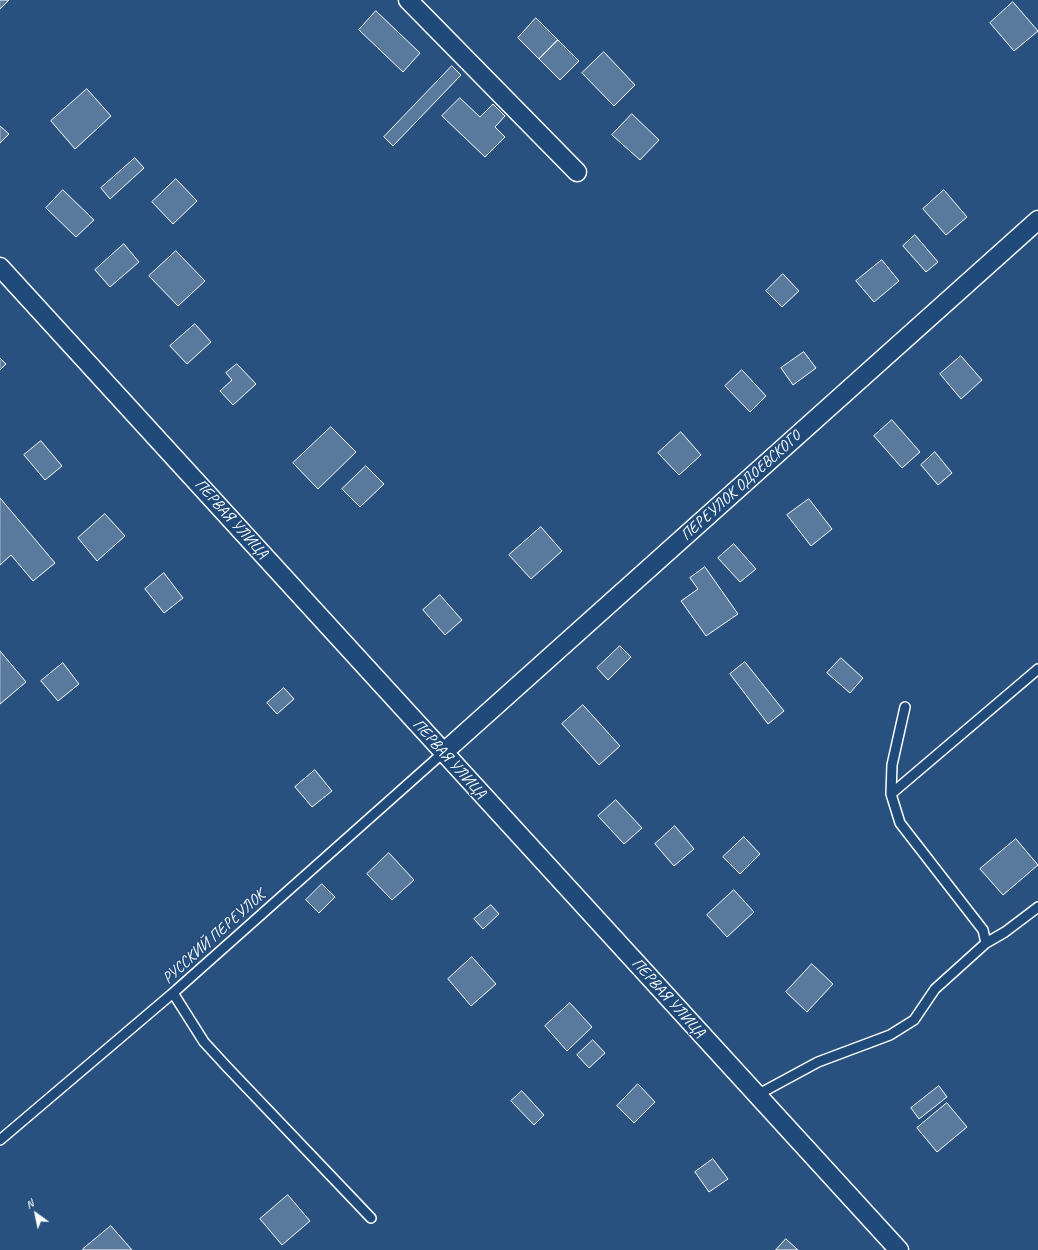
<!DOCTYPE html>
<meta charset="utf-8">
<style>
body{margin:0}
#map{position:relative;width:1038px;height:1250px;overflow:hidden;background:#28517f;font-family:Caveat,sans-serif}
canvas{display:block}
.north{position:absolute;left:16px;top:1194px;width:40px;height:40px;-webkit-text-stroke:3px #1f4a7a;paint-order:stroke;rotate:327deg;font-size:11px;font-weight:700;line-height:16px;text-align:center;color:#fff}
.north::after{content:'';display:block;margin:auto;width:14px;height:18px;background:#fff;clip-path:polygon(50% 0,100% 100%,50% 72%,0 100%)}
</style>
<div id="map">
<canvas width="1038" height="1250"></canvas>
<div class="north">N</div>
</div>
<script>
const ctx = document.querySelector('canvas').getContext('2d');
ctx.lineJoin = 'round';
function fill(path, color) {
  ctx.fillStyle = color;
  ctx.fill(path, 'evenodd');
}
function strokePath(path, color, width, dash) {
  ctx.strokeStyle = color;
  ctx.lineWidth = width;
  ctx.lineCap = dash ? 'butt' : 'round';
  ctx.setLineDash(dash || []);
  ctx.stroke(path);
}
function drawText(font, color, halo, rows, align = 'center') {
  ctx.font = font + ' Caveat,sans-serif';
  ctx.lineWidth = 3;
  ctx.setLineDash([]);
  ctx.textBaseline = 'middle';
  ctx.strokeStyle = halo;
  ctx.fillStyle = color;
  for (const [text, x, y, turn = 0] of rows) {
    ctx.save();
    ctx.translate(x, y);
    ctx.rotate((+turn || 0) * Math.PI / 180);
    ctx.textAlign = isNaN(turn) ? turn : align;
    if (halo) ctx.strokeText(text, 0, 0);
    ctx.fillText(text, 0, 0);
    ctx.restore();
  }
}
const building = new Path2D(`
 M0 0H9L0 9Z
 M1013 2 1038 31 1014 51 990 23Z
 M376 11 420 53 403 72 359 30Z
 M536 18 558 40 539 59 518 38Z
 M558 40 579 61 560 80 539 59Z
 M604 52 635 85 614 106 582 73Z
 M452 66 461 75 393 146 384 137Z
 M87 89 111 116 75 149 51 121Z
 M460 98 480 117 493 104 505 116 495 127 505 137 485 157 442 116Z
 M632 114 659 140 640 160 612 135Z
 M0 126 9 134 0 143Z
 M135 158 144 168 110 199 101 188Z
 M176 179 197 201 173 224 152 202Z
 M63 190 94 220 76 237 46 208Z
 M944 190 967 217 946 235 923 209Z
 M915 235 938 262 926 272 903 246Z
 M124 244 139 262 110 287 95 270Z
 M176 251 205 281 178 306 149 276Z
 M882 260 899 281 874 302 856 281Z
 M783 274 799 291 782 307 766 291Z
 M195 324 211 342 187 364 170 346Z
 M804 352 816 368 793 385 781 368Z
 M961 356 982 380 961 399 940 374Z
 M0 358 6 364 0 370Z
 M237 364 256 384 233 405 220 391 232 380 226 373Z
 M742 370 766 396 750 412 725 386Z
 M892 420 920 452 902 468 874 436Z
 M331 427 356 452 318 489 293 463Z
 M681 432 701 455 679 475 658 453Z
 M41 441 62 466 45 480 24 455Z
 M935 452 952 473 938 485 921 465Z
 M366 466 384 484 360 507 342 489Z
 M0 498 55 563 33 581 11 555 0 565Z
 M809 499 832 529 811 546 787 515Z
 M105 514 125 536 97 561 78 538Z
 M541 527 562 551 531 579 509 555Z
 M734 544 756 569 740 582 718 558Z
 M705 567 738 614 706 636 681 601 698 589 690 578Z
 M164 573 183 598 164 613 145 589Z
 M440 595 462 620 445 635 423 610Z
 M620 646 631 657 608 680 597 668Z
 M0 651 26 682 0 704Z
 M841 658 863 678 850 693 827 673Z
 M745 662 784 711 768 724 730 674Z
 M63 663 79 684 58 701 41 681Z
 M284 688 294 699 277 714 267 703Z
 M583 705 620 746 599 765 562 724Z
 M315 770 332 791 312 807 295 787Z
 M616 800 642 828 624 844 598 816Z
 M675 826 694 849 674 866 655 844Z
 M744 837 760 854 740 874 723 857Z
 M1016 839 1038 865 1003 895 980 869Z
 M389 853 414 880 392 900 367 874Z
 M322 884 335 897 319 913 306 900Z
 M734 890 754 912 727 937 707 915Z
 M491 905 499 914 483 929 474 919Z
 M472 957 496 984 471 1006 448 979Z
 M812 964 833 984 807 1012 786 992Z
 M570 1003 592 1027 567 1051 545 1026Z
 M593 1040 605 1053 589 1068 577 1055Z
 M638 1084 655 1102 634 1123 617 1106Z
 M939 1086 947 1097 919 1119 911 1108Z
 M522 1091 544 1115 534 1125 511 1101Z
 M947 1103 967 1127 937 1152 917 1128Z
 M713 1159 728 1179 709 1192 695 1172Z
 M288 1195 310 1221 282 1245 260 1219Z
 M111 1226 132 1250H83V1249Z
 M786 1239 798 1250H776Z`);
fill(building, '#5a7a9d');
strokePath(building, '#fff', 1);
const service = new Path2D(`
 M891 794 1038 669
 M986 943 1005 932 1038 907
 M173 993 204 1042 227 1067 371 1218
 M757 1095 818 1062 890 1035 914 1020 935 989 986 943 983 930 900 823 891 794 892 765 905 707
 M0 1140 173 993 444 752`);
const minor = new Path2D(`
 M408 0 577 172
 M0 267 899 1250
 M444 752 1038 220`);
strokePath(service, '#fff', 12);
strokePath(minor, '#fff', 21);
strokePath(service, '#1f4a7a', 9);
strokePath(minor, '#1f4a7a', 18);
drawText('16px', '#fff', '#1f4a7a', [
 ["ПЕРЕУЛОК ОДОЕВСКОГО",741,486,-42],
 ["ПЕРВАЯ УЛИЦА",231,519,48],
 ["ПЕРВАЯ УЛИЦА",449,759,48],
 ["РУССКИЙ ПЕРЕУЛОК",214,937,-42],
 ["ПЕРВАЯ УЛИЦА",668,998,48]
]);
</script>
